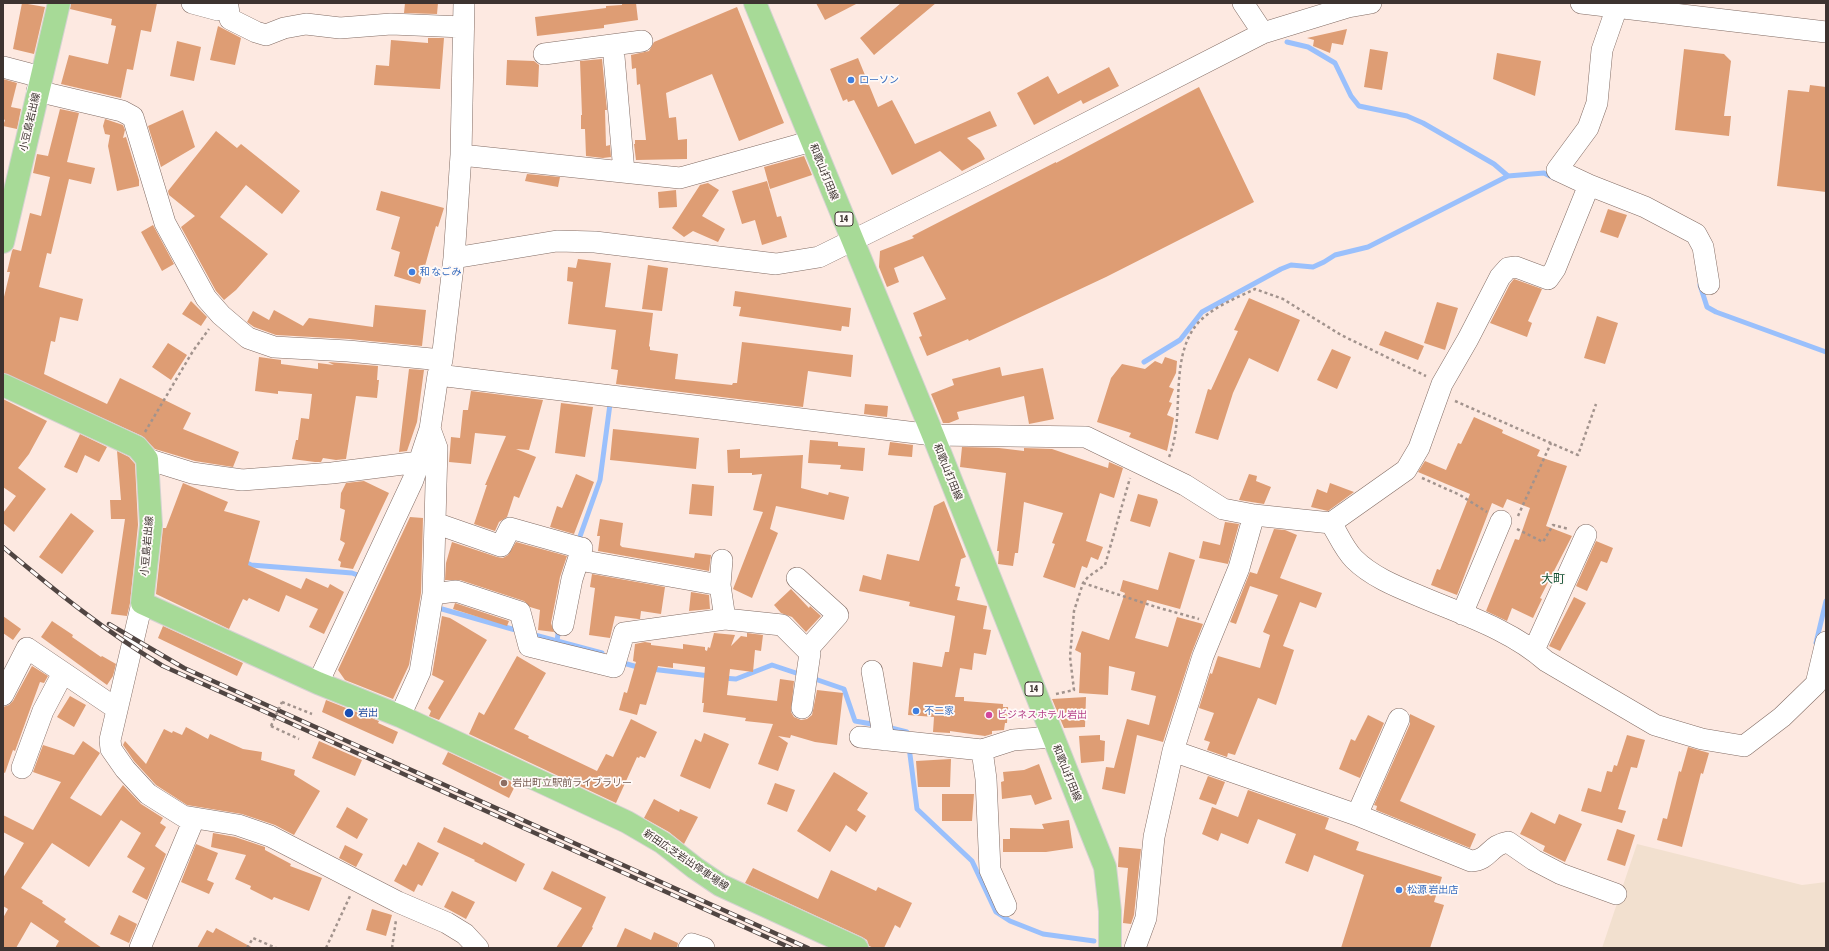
<!DOCTYPE html>
<meta charset="utf-8">
<style>
body{margin:0}
#map{position:relative;width:1829px;height:951px;overflow:hidden;background:#fde9e1;font-family:"Asap Condensed",sans-serif}
canvas{display:block}
.frame{position:absolute;inset:0;border:4px solid #3d3330;pointer-events:none}
</style>
<div id="map">
<canvas width="1829" height="951"></canvas>
<div class="frame"></div>
</div>
<script>
const ctx = document.querySelector('canvas').getContext('2d');
ctx.lineJoin = 'round';
function fill(path, color) {
  ctx.fillStyle = color;
  ctx.fill(path, 'evenodd');
}
function strokePath(path, color, width, dash) {
  ctx.strokeStyle = color;
  ctx.lineWidth = width;
  ctx.lineCap = dash ? 'butt' : 'round';
  ctx.setLineDash(dash || []);
  ctx.stroke(path);
}
function drawText(font, color, halo, rows, align = 'center') {
  ctx.font = font + ' "Asap Condensed","Noto Sans JP",sans-serif';
  ctx.lineWidth = 3.5;
  ctx.setLineDash([]);
  ctx.textBaseline = 'middle';
  ctx.strokeStyle = halo;
  ctx.fillStyle = color;
  for (const [text, x, y, turn = 0] of rows) {
    ctx.save();
    ctx.translate(x, y);
    ctx.rotate((+turn || 0) * Math.PI / 180);
    ctx.textAlign = isNaN(turn) ? turn : align;
    if (halo) ctx.strokeText(text, 0, 0);
    ctx.fillText(text, 0, 0);
    ctx.restore();
  }
}
fill(new Path2D(`
 M1637 844 1802 885 1826 882V948H1602Z`), '#f2e0cf');
strokePath(new Path2D(`
 M1287 42 1308 47 1335 63 1351 96 1359 106 1407 116 1423 123 1494 164 1508 176
 M1700 285 1707 307 1716 312 1826 352
 M1144 362 1180 340 1202 312 1281 269 1291 265 1313 267 1324 262 1335 255 1368 247 1508 176 1544 173 1554 178
 M578 542 600 480 610 404
 M243 561 251 565 352 573 363 577
 M435 607 519 631
 M531 634 557 641 559 627
 M557 641 602 653
 M1816 643 1826 601
 M620 662 641 668
 M651 669 710 676
 M722 678 736 679 772 665 802 675
 M812 678 844 689 855 721 877 725
 M887 727 907 732 908 737
 M909 747 917 809 972 861 996 912 1010 921 1043 934 1094 941`), '#9ac0fc', 5);
fill(new Path2D(`
 M22 3 45 7 34 54 13 49Z
 M71 3H157L151 32 141 30 133 70 127 69 121 98 61 84 69 55 108 64 116 26 111 25 112 19 70 9Z
 M405 3H438L437 14 404 13Z
 M622 3H636L638 20 604 25V28L537 36 535 17 606 8V6L622 5Z
 M816 3H858L825 20Z
 M901 3H936L874 55 860 38Z
 M737 7 784 123 739 141 712 74 666 93 669 118 676 117 678 140 687 139V159L636 160 634 144H635V140H646L640 84 637 85 636 68 632 69 631 55 649 51 654 42Z
 M218 26 241 38 235 65 210 60Z
 M1347 29 1343 45 1332 43 1330 53 1313 46 1314 40 1307 38Z
 M428 38H444L440 89 374 85 376 65 389 66 391 40 428 43Z
 M177 41 201 47 194 81 170 76Z
 M1370 49 1388 52 1382 90 1364 87Z
 M1684 49 1724 54 1731 61 1724 116H1731L1729 136 1675 130Z
 M1497 53 1541 61 1535 96 1493 79Z
 M858 58 878 107 892 100 915 144 990 111 997 126 967 138 980 150 985 159 962 171 940 151 892 175 854 100 848 102 847 99 843 101 830 69Z
 M602 59 607 110H605L606 146 610 145 611 157 603 158 586 156 585 129H581V115H582L580 61Z
 M507 60 534 61 539 65 538 87 506 85Z
 M1109 67 1119 86 1083 104 1081 100 1034 125 1017 93 1048 76 1058 94Z
 M3 79 17 83 11 107 21 109 17 129 3 126 5 120 3 119Z
 M1810 85 1826 87V192L1777 186 1788 90 1809 92Z
 M1199 87 1254 202 1106 277 969 341 968 339 927 356 919 337 922 336 913 313 946 299 923 256 894 268 899 282 887 287 879 267 880 251 914 238 912 236 1056 162V163Z
 M60 109 79 113 67 162 95 168 91 184 69 179 51 254 47 253 39 287 83 299 78 321 60 317 55 342 51 341 44 374 107 404 120 378 191 413 183 429 239 452 233 467 195 461 155 449 142 436 3 373V301L10 272H7L12 251 13 249 21 251 30 213 41 216 50 177 33 173 37 154 48 156Z
 M183 110 195 147 161 167 148 126Z
 M105 119 123 125 125 130 123 138 126 137 139 180V186L117 191 108 146 110 135 105 134 103 126Z
 M216 131 237 148 241 144 300 191 282 214 246 185 220 217 268 254 236 290 224 300 216 291 181 227 195 216 169 195 168 191Z
 M804 156 812 175 770 189 764 167Z
 M527 174 560 177 558 187 525 181Z
 M767 181 777 217 781 216 787 237 762 245 755 220 742 224 732 191Z
 M708 183 719 190 702 216 725 229 718 242 693 231 684 237 672 228 700 185Z
 M676 190 677 207 659 208 658 192Z
 M381 191 444 208 438 227 436 226 420 284 394 276 400 252 391 249 400 217 376 210Z
 M1608 209 1627 215 1618 238 1600 232Z
 M153 225 174 264 162 271 141 232Z
 M578 259 611 263 605 307 653 313 649 346 650 347V350L678 354 675 379 732 385 733 383H737L742 342 853 355 851 377 808 371 803 407 616 384 618 370 611 369 616 330 568 324 573 282 567 281 568 267 576 268Z
 M648 265 668 268 662 311 642 309Z
 M1514 279 1542 289 1528 321 1532 323 1527 337 1490 323 1510 284Z
 M735 291 851 308 849 327 842 326 841 331 739 316 741 307 733 306Z
 M1249 298 1300 320 1278 372 1249 358 1233 393 1218 440 1195 433 1208 389 1211 390 1238 331 1234 330Z
 M191 301 207 317 201 326 182 314Z
 M1437 302 1458 308 1445 350 1424 343Z
 M375 305 426 310 422 346 349 339 276 335 254 327 247 322 253 311 269 320 274 310 303 326 309 318 373 327Z
 M1597 316 1618 323 1605 364 1584 358Z
 M1385 331 1424 346 1418 360 1379 345Z
 M168 343 187 355 171 380 152 367Z
 M1332 349 1351 357 1337 389 1317 380Z
 M259 357 281 360V364L318 369V363L334 365 328 362 378 366 377 380H379L377 398 356 396 346 459 336 460 323 458 321 462H315L292 459 296 440H298L301 418 309 419 312 394 278 391V394L255 391Z
 M1165 357 1177 361 1176 373 1169 387 1174 389 1169 402 1172 403 1167 415 1174 418 1167 451 1129 437 1131 433 1097 422 1111 378 1122 364 1145 369 1155 361 1162 364Z
 M1000 367 1002 376 1043 368 1054 419 1029 424 1024 396 957 412 959 419 949 423H943L931 394 954 385 952 379Z
 M409 369 424 370 417 422 407 451 399 452Z
 M471 391 543 400 529 450 516 449 536 457 519 498 514 496 507 517 499 522 495 531 474 524 487 485H485L506 436 475 433 471 464 449 462 451 437 460 438 463 410H468Z
 M3 399 47 421 29 454 18 468 46 489 14 532 3 523V513L16 496 3 487Z
 M561 403 593 407 585 457 555 453Z
 M865 404 888 406 887 417 864 414Z
 M1474 417 1503 430 1502 433 1540 450 1537 456 1567 466 1546 526 1572 536 1540 598 1542 599 1533 618 1512 608 1507 621 1486 611 1515 539 1519 540 1530 508 1507 499 1503 508 1492 503 1457 595 1431 585 1437 569 1440 570 1470 494 1418 472 1425 461 1446 470 1458 443 1461 444Z
 M613 429 699 438 696 469 610 460Z
 M80 434 107 447 99 462 85 455 77 473 64 467Z
 M810 440 838 442V446L865 448 863 471 840 469 841 465 808 463Z
 M890 442 913 445 912 457 888 455Z
 M962 447 999 448 1024 451V448L1052 449 1108 468 1109 462 1123 468 1114 498 1100 493 1086 541 1103 547 1098 560 1091 557 1087 568 1082 566 1075 588 1043 577 1055 544 1052 543 1063 513 1024 502 1018 553H1015L1013 566 998 564 999 551H997L1006 473 960 467Z
 M740 449V458L803 455 801 488 828 495 829 492 849 497 844 520 776 506 770 529 778 533 752 598 733 589 763 512 753 510 762 474 752 475V473H728L727 450Z
 M117 451 129 457 135 464 138 525 130 603 127 616 111 614 125 519H111L110 500H121Z
 M576 474 594 482 574 534 550 527 557 506 562 508Z
 M1249 474 1257 476 1256 481 1271 487 1264 504 1239 500Z
 M364 481 389 493 353 569 340 567 341 562 338 560 345 543 340 540 345 510 340 508 341 493 346 483Z
 M183 483 228 502 224 511 260 521 248 565 301 589 306 578 328 588 330 584 344 592 324 634 309 627 318 609 286 595 279 612 249 598 247 601 243 599 229 629 156 594 163 528H166Z
 M1330 483 1354 492 1328 511 1311 507 1317 489 1327 493Z
 M692 484 714 486 712 516 689 514Z
 M1138 494 1157 499 1158 502 1150 527 1130 521Z
 M944 501 966 557 961 559 955 586 960 587 957 600 987 606 983 629 991 630 986 655 974 653 972 670 960 668 955 697H964V701L1003 704V707H1008L1007 723H1005L1004 730 992 731V734L985 736 950 731V733L933 732 934 717 908 715 913 662 942 667 945 652H949L955 616 909 606 910 602 859 591 863 575 881 580 887 554 919 561 934 506Z
 M71 513 94 531 62 574 39 557Z
 M410 517 423 518 421 593 409 665 393 699 345 680 338 670Z
 M600 519 623 523 620 545 622 547 694 558 695 553 711 555 709 571 598 551 600 536H597Z
 M1225 522 1239 524 1228 564 1199 558 1203 541 1220 545Z
 M1274 529 1285 530 1297 535 1280 578 1322 593 1316 608 1300 602 1283 646 1294 650 1276 705 1258 698 1235 755 1228 753 1227 757 1207 750 1210 742 1204 740 1214 713 1199 708 1210 673 1212 674 1218 656 1260 668 1270 635 1263 632 1278 595 1250 586 1236 624 1230 622 1250 572 1257 574Z
 M1596 541 1613 548 1607 563 1601 561 1587 591 1576 586Z
 M452 542 497 557 503 558 508 555 516 542 567 556 560 577 551 623 554 632 538 630 540 610 530 607 524 601 460 580H445L446 563Z
 M1169 552 1195 560 1180 609 1147 600 1135 638 1168 647 1177 617 1203 624 1192 652 1163 742 1137 735 1125 794 1102 789 1106 767 1114 768 1127 719 1149 725 1156 696 1131 690 1135 672 1109 666 1108 695 1079 693 1081 653 1075 650 1082 631 1109 640 1125 593 1120 591 1123 580 1158 590Z
 M592 574 665 587 661 614 641 611 640 619H638L615 616 610 638 589 635 595 588 590 587Z
 M791 589 809 608 810 606 821 616 806 632 792 617 781 613 774 605Z
 M691 592 709 595 710 609 689 611Z
 M1574 597 1586 603 1560 651 1549 646Z
 M455 603 509 621 507 626 453 609Z
 M3 616 21 629 13 640 3 633Z
 M442 616 450 618 487 640 439 720 429 716 431 711 428 708 444 681 432 675Z
 M52 621 73 635 72 637 101 657 102 656 116 664 113 676 107 685 41 637Z
 M163 626 243 663 237 676 158 638Z
 M714 633 735 635 731 646 741 636 747 637V633L763 635 761 651 755 650 753 672 730 669 727 695 777 701 780 679 794 681 791 712 794 717 801 720 807 719 812 715 817 690 843 693 837 745 815 742 791 735 790 738 778 736 788 743 778 771 758 764 773 724 745 721 746 718 703 712 704 703H702L705 667 673 663V668L658 666 646 705 640 704 637 715 619 710 624 692 627 693 636 662 633 661 635 644 645 642 651 643V645L683 649V644L705 647V650L707 651 708 647 710 648Z
 M517 656 546 673 514 729 529 736 528 738 597 771 606 754 613 757 631 719 657 732 645 758 640 756 639 758 637 757 616 803 469 734 479 712 484 715Z
 M32 666 48 676 44 683 40 682 15 751 13 750 5 773 3 772V707L9 705 13 701Z
 M70 696 86 705 74 727 57 717Z
 M1086 697 1085 727 1064 728 1052 699Z
 M326 700 379 721 378 723 398 732 393 744 322 712Z
 M1410 714 1435 726 1400 801 1476 834 1470 848 1376 810 1377 806 1374 805 1410 724Z
 M1368 715 1384 723 1360 778 1339 769 1351 739 1355 741Z
 M186 727 208 739 210 734 243 749 262 752 261 760 295 770 294 775 320 791 294 835 275 825 242 814 187 805 156 785 134 761 123 745 125 741 146 764 164 729 172 733 173 731 182 735Z
 M704 733 729 744 710 789 680 776 695 739 701 742Z
 M1100 735V740L1105 741 1104 761 1081 763 1079 736Z
 M1627 735 1645 740 1637 768 1631 767 1618 809 1626 811 1622 823 1581 811 1588 788 1601 792 1607 771 1612 772 1614 765 1617 766Z
 M83 741 100 753 70 798 101 816 123 785 141 804 163 818 160 823 166 827 155 846 166 854 147 900 132 892 145 868 127 857 141 833 121 820 89 867 52 843 21 888 43 901 42 903 66 919 64 922 102 948H55L59 941 31 922 16 948H3V918L8 909 3 906V878L24 843 3 832V815L33 830 61 782 33 772 43 745 74 755Z
 M319 741 362 760 355 776 312 758Z
 M1688 747 1709 753 1703 774 1701 773 1682 847 1657 840 1663 818 1667 819 1679 771 1681 772Z
 M448 752 516 784 509 798 442 764Z
 M951 759 950 787H918L916 761Z
 M1039 764 1052 799 1035 805 1031 795 1002 799 1001 782 1004 781 1003 772 1024 770Z
 M834 772 868 793 857 810 866 816 856 832 846 825 830 852 797 831Z
 M1208 776 1225 782 1216 805 1199 799Z
 M775 783 795 790 787 812 767 804Z
 M1248 790 1329 818 1325 829 1359 842 1356 850 1442 877 1434 902 1444 905 1430 948H1341L1364 875 1314 855 1308 872 1285 863 1296 834 1258 819 1248 844 1221 833 1218 841 1202 834 1212 807 1238 817Z
 M942 794H974L972 821H942Z
 M654 799 679 812 680 809 698 817 684 844 669 832 644 818Z
 M347 807 368 819 357 839 336 827Z
 M1531 812 1555 824 1559 814 1582 824 1565 862 1543 851 1545 846 1520 834Z
 M1069 820 1073 848 1046 852H1003V839H1010V828L1044 829 1042 824Z
 M444 827 482 845 484 842 525 864 516 882 474 861 475 860 437 842Z
 M1617 829 1635 835 1625 866 1607 860Z
 M213 833 235 837 265 847V850L291 864 290 866 322 878 309 911 274 897 272 900 250 889 251 886 235 879 246 855 211 847Z
 M418 842 439 853 422 886 418 884 414 892 394 881 403 864 406 866Z
 M196 844 218 853 207 880 214 883 209 894 181 882Z
 M345 845 363 854 356 867 339 858Z
 M1119 847 1141 849 1134 915 1131 924 1123 923 1128 868 1118 867Z
 M753 868 818 899 831 870 876 891 878 887 912 903 900 928 895 925 884 948H874L869 946 867 940 862 937 745 883Z
 M552 871 606 897 592 927 593 928 581 948H556L582 908 543 889Z
 M452 891 475 902 466 919 444 907Z
 M372 909 392 915 386 936 366 930Z
 M119 915 137 924 129 943 110 934Z
 M216 928 253 948H197L207 930 213 933Z
 M625 928 651 940 654 932 678 943 677 948H616Z`), '#de9d74');
const minor = new Path2D(`
 M192 3 218 10 228 7 230 19 256 32 266 35 284 28 306 24 340 28 391 24 463 27
 M1243 3 1263 33
 M1581 3 1826 32
 M1617 7 1602 50 1597 103 1588 128 1557 170 1589 185 1645 207 1696 234 1703 247 1709 284
 M613 45 624 172
 M544 54 642 41
 M3 67 41 77
 M37 91 122 111 133 117 165 223 206 298 221 315 248 338 274 347 348 351 442 360
 M461 155 680 178 812 141
 M454 258 557 241 595 242 776 264 819 257 987 174 1263 33 1348 7 1371 3
 M438 375 933 435 1086 437 1185 485 1223 509 1254 515 1331 523 1406 470 1419 448 1442 384 1468 339 1500 277 1508 268 1516 267 1548 279 1555 269 1589 185
 M147 459 192 473 242 480 332 473 419 462
 M435 523 501 546 510 528 581 548
 M1331 523C1338 534 1344 549 1354 559 1371 576 1395 586 1417 595 1461 614 1510 629 1546 661L1655 725 1702 739 1744 746 1782 717 1816 684 1826 642
 M579 560 720 585
 M722 560 720 585 725 619
 M797 578 838 615 807 650
 M433 594 456 591 520 612 529 646 614 667 624 633 725 619 782 625 810 653 802 708
 M142 603 110 740 111 749 125 769 148 794 183 816 238 825 270 836 398 902 447 923 465 934 478 948
 M1462 614 1501 521
 M563 625 572 579 582 548
 M1534 650 1586 535
 M872 671 884 740
 M318 683 413 480 430 429 438 375 442 360 454 258 461 155 464 3
 M3 695 27 648 117 709
 M400 716 420 672 433 594 437 448 430 429
 M860 737 982 750 1013 740 1053 737
 M982 750 986 779 990 870 1006 906
 M1173 751 1357 815 1471 861C1490 860 1489 845 1508 842L1534 860 1561 874 1616 894
 M22 768 43 711 63 673
 M1357 815 1399 719
 M140 948 194 819
 M689 948 692 944 704 948
 M1135 948 1146 918 1154 837 1173 751 1203 656 1239 568 1254 515`);
const major = new Path2D(`
 M755 3 933 435 1105 867 1110 911V948
 M3 242 59 3
 M3 385 137 447 147 459 151 525 142 603 318 683 400 716 627 822 663 843 695 868 720 885 857 948`);
strokePath(minor, '#826c64', 22);
strokePath(major, '#d4d2d1', 24);
strokePath(new Path2D(`
 M1455 401 1578 455 1596 404
 M145 432 193 351 209 329
 M1169 457C1186 416 1168 360 1197 324 1211 308 1236 298 1255 289L1283 299 1341 335 1426 376
 M1422 478 1460 495 1487 512
 M1518 516 1551 443
 M1517 529 1543 542 1553 525 1569 529
 M1083 583 1156 607 1199 619
 M1056 694 1074 690 1070 657 1074 611 1083 583 1088 577 1105 565 1130 478
 M282 702 312 714
 M271 726 299 739
 M247 948 253 938 276 948
 M326 948 350 896
 M392 948 396 920`), '#a2938d', 2.5, [3, 3]);
strokePath(minor, '#fff', 21);
strokePath(major, '#a7da97', 22);
const rail = new Path2D(`
 M3 547C54 590 106 632 163 666L791 948
 M109 624 184 668 808 948`);
strokePath(rail, '#504542', 4.5);
strokePath(rail, '#fffaf8', 3, [9]);
strokePath(new Path2D(`
 M271 726 282 702`), '#a2938d', 2.5, [3, 3]);
for (const [x, y, r, color] of [
 [851,80,4,"#3f7fe0"],
 [412,272,4,"#3f7fe0"],
 [916,711,4,"#3f7fe0"],
 [349,713,5,"#1a4fb4"],
 [989,715,4,"#d1479c"],
 [504,783,4,"#8d6e63"],
 [1399,890,4,"#3f7fe0"]
]) {
  const dot = new Path2D();
  dot.arc(x, y, r, 0, 2 * Math.PI);
  ctx.fillStyle = color;
  ctx.fill(dot);
  strokePath(dot, '#fffaf8', 1.5);
}
for (const [x, y, w] of [
 [844,219,18],
 [1034,689,18]
]) {
  const box = new Path2D();
  box.roundRect(x - w / 2, y - 7, w, 14, 3);
  ctx.fillStyle = '#fffaf8';
  ctx.fill(box);
  strokePath(box, '#3d3330', 1);
}
drawText('bold 9px', '#3d3330', null, [
 ["14",844,219],
 ["14",1034,689]
]);
drawText('10px', '#366cbe', '#fffaf8', [
 ["ローソン",859,80],
 ["和 なごみ",420,272],
 ["不二家",924,711],
 ["松源 岩出店",1407,890]
], 'left');
drawText('10px', '#3d3330', '#fffaf8', [
 ["小豆島岩出線",30,122,-77],
 ["和歌山打田線",824,172,68],
 ["和歌山打田線",948,472,68],
 ["小豆島岩出線",147,546,-85],
 ["和歌山打田線",1067,773,68],
 ["新田広芝岩出停車場線",686,860,34]
]);
drawText('10px', '#164399', '#fffaf8', [
 ["岩出",358,713]
], 'left');
drawText('10px', '#b23c85', '#fffaf8', [
 ["ビジネスホテル岩出",997,715]
], 'left');
drawText('10px', '#785e54', '#fffaf8', [
 ["岩出町立駅前ライブラリー",512,783]
], 'left');
drawText('12px', '#104f32', '#fffaf8', [
 ["大町",1553,579]
]);
</script>
